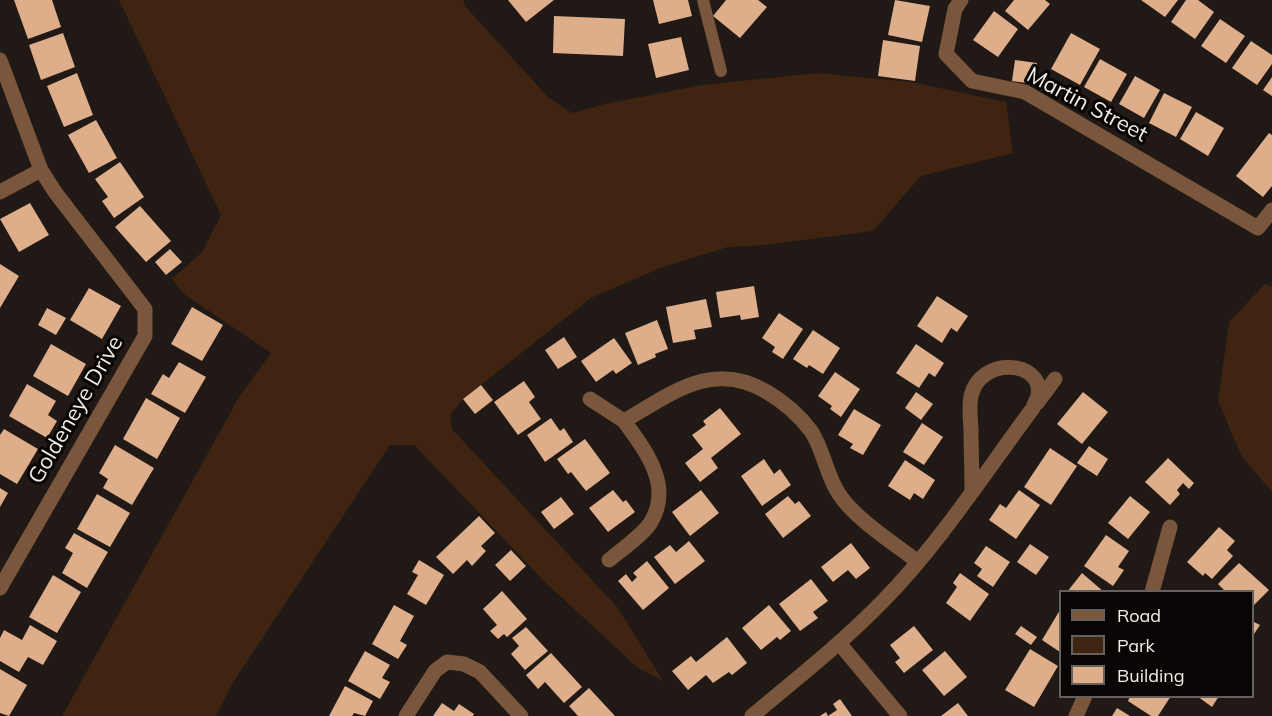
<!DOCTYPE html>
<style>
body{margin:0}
#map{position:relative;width:1272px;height:716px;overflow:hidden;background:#201915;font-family:Mulish,sans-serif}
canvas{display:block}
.legend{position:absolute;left:1059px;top:590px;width:195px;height:108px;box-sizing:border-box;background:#080504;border:2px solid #65615f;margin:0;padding:8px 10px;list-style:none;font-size:18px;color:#f1ece8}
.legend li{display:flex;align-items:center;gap:12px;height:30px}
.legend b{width:30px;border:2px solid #65615f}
</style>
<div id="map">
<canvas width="1272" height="716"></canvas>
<ul class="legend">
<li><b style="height:8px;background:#79563c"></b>Road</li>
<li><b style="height:16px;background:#3e2411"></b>Park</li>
<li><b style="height:16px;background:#dead8a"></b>Building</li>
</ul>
</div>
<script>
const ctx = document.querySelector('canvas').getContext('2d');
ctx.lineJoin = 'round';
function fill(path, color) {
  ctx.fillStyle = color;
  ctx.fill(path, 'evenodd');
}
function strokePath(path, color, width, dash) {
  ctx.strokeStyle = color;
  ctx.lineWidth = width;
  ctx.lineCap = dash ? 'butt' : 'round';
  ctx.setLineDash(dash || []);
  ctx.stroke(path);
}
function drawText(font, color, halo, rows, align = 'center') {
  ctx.font = font + ' Mulish,sans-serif';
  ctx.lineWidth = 6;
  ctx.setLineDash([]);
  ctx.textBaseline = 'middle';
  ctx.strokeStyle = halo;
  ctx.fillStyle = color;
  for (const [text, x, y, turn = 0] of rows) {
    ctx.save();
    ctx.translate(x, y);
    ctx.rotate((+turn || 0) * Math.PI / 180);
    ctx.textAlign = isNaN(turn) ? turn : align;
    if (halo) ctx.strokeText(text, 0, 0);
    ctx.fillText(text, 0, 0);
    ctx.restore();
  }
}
fill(new Path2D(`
 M119 0H463L465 6 548 97 572 113 605 104 702 85 817 73 911 82 1006 102 1013 153 921 176 873 231 764 245 728 247 663 267 591 298 463 399 450 415 452 429 618 608 663 681 638 668 547 584 414 445H390L232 684 216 716H62L239 397 271 353 184 294 172 279 202 252 221 215Z
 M1265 284 1272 287V492L1242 457 1218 401 1229 322Z`), '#3e2411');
fill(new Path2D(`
 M14 0H52L61 27 28 39Z
 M508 0H554L526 22Z
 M653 0H688L692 16 659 24Z
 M726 0H758L767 7 740 38 713 16Z
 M895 0 930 6 922 42 888 35Z
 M1014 0H1045L1050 4 1028 30 1005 11Z
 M1141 0H1178L1165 17Z
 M1186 0H1198L1214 12 1195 39 1171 22Z
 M994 11 1018 29 998 57 973 40Z
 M554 16 625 19 623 56 553 53Z
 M1220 19 1245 36 1226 63 1201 46Z
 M63 33 75 67 41 80 29 45Z
 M1071 33 1100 49 1080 85 1051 69Z
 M681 37 689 70 656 78 648 44Z
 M883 40 920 46 915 81 878 76Z
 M1251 41 1272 55V64L1257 85 1232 68Z
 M1100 59 1127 74 1111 102 1084 87Z
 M1015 60 1037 63 1034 84 1012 81Z
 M77 73 93 115 64 127 47 86Z
 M1135 76 1160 90 1144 118 1119 104Z
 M1272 77V96L1263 90Z
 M1164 93 1192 107 1176 137 1149 123Z
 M1196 112 1224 128 1208 156 1180 139Z
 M96 120 117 158 89 173 68 135Z
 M1269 133 1272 135V186L1263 197 1236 176Z
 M120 162 144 197 114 218 102 201 108 197 95 179Z
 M30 203 49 235 19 252 0 219Z
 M140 206 171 241 146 262 115 227Z
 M170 249 182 262 166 275 155 262Z
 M0 264 19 276 0 308Z
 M754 286 759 317 741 320 740 315 720 318 716 292Z
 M89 288 121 306 102 339 70 320Z
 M937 296 968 316 957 332 951 328 942 343 917 326Z
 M706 299 712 327 694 330 696 339 673 343 666 307Z
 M192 307 223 325 202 361 171 344Z
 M47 308 66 318 56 335 38 325Z
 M779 313 803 329 783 359 772 352 775 347 762 338Z
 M657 320 668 349 655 354 656 357 638 365 625 333Z
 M813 330 840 348 823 374 809 365 807 368 793 359Z
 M564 337 577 357 558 369 545 350Z
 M614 338 632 363 616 374 613 370 596 382 581 361Z
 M51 344 86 364 68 396 33 376Z
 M916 344 944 363 935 377 929 373 919 388 896 373Z
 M179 362 206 377 185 413 151 394 163 374 169 378Z
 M835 372 860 389 841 417 830 409 832 406 818 396Z
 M524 381 535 397 529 402 541 419 518 435 494 402Z
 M27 384 56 401 48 415 57 421 47 438 9 416Z
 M481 385 493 400 475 414 463 399Z
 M916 392 933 404 921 420 905 408Z
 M1083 392 1108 412 1082 444 1057 424Z
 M146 398 180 418 157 459 123 439Z
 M720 408 741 434 711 458 718 468 700 482 685 463 703 449 692 435 706 425 703 421Z
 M854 409 881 425 863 455 850 448 853 444 838 435Z
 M551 418 560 431 564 428 573 442 545 462 527 435Z
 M922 423 943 437 924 465 903 452Z
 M4 429 38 449 17 484 0 474V435Z
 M585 439 610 473 586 491 571 472 568 474 557 459Z
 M115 445 154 468 132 505 103 488 108 479 99 473Z
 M1089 446 1108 459 1097 476 1077 463Z
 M1050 448 1077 466 1051 505 1024 487Z
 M1168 458 1194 483 1189 489 1183 483 1177 490 1180 494 1170 505 1145 482Z
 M764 459 774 474 780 469 791 485 762 506 741 476Z
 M905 460 935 480 923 499 914 493 910 500 888 486Z
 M0 488 8 493 0 507Z
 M613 490 623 502 626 500 635 512 608 532 589 508Z
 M701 490 719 513 690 536 672 512Z
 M1019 490 1040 505 1016 539 989 520 1000 504 1006 508Z
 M97 494 130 513 110 547 77 529Z
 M788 496 795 504 799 501 811 516 783 538 765 514Z
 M1130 496 1150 512 1128 539 1108 523Z
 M561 497 574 514 554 529 541 512Z
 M479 516 495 533 481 546 486 551 472 566 467 560 453 574 436 557Z
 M1219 527 1235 541 1227 550 1233 556 1212 579 1205 573 1203 576 1187 562Z
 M74 533 108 552 87 588 62 573 73 553 65 548Z
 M1106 535 1129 551 1118 567 1124 570 1113 586 1084 566Z
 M689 541 705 561 675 584 654 557 670 545 676 552Z
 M851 543 870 568 856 579 848 570 833 582 821 567Z
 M1030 544 1049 557 1036 575 1017 562Z
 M986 546 1010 562 993 587 977 576 982 569 974 563Z
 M511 550 526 566 510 581 495 565Z
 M419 560 444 575 426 605 407 594 418 575 412 572Z
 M647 561 669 588 643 610 618 581 626 574 632 582 637 577 633 573Z
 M1239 563 1269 590 1252 607V592H1226L1218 584Z
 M960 573 989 594 970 621 946 603 957 587 953 583Z
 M1082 573 1104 592H1067Z
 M53 575 81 592 57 633 29 617Z
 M811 579 828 601 813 612 818 618 800 631 779 604Z
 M502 591 527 619 507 637 504 634 498 639 490 631 497 625 483 609Z
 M394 605 414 616 400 641 407 645 398 659 372 644Z
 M769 605 791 631 780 640 777 637 761 650 742 628Z
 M1060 610V652L1042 640Z
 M1252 621 1260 625 1252 637Z
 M30 625 57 641 43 665 28 657 19 672 0 661V638L4 630 22 640Z
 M914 626 933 650 904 673 895 662 900 658 890 645Z
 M1021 626 1037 637 1031 645 1015 634Z
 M526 627 548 651 525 670 511 654 519 646 512 638Z
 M727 637 747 663 732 675 729 672 713 683 706 675 688 690 672 671 691 656 696 662Z
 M1030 649 1058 666 1034 707 1005 690Z
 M365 651 390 665 382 678 390 682 380 699 348 681Z
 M945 651 967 677 944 696 922 670Z
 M551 653 582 687 564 703 545 682 538 689 526 675Z
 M0 669 27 685 9 716 0 713Z
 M345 686 373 701 365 716 354 713 352 716H329Z
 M589 688 615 716H578L569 706Z
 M1130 696H1171L1158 716H1151L1128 701Z
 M1197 696H1219L1212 707Z
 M840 699 852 716H820L826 712 828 716 837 710 833 704Z
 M442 703 454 711 459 704 474 714 473 716H433Z
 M958 703 968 716H941Z
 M1117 708 1130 716H1112Z`), '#dead8a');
strokePath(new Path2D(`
 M703 0 721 71`), '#79563c', 12);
strokePath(new Path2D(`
 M961 0 955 9 946 54 972 81 1025 92 1258 228 1272 210
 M0 60 41 170 55 192 145 309V336L0 588
 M0 192 41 170
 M590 399 624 421
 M1037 403 1055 379
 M609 560C621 550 643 535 651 522 673 485 645 450 624 421 671 394 713 359 767 392 784 402 799 415 811 431 824 450 826 475 839 494 854 518 895 544 918 562
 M1152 592 1170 527
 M839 643 900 716
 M406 716 435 671 447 662 464 664 480 672 521 716
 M752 716C796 679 842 643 882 602 939 544 984 474 1033 408 1034 404 1037 400 1038 395 1044 360 980 356 971 396 969 407 970 418 971 429 971 449 972 470 972 490
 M1076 716 1085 696`), '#79563c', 15);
drawText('22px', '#f1ece8', '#080504', [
 ["Martin Street",1087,105,28],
 ["Goldeneye Drive",76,410,-60]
]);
</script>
